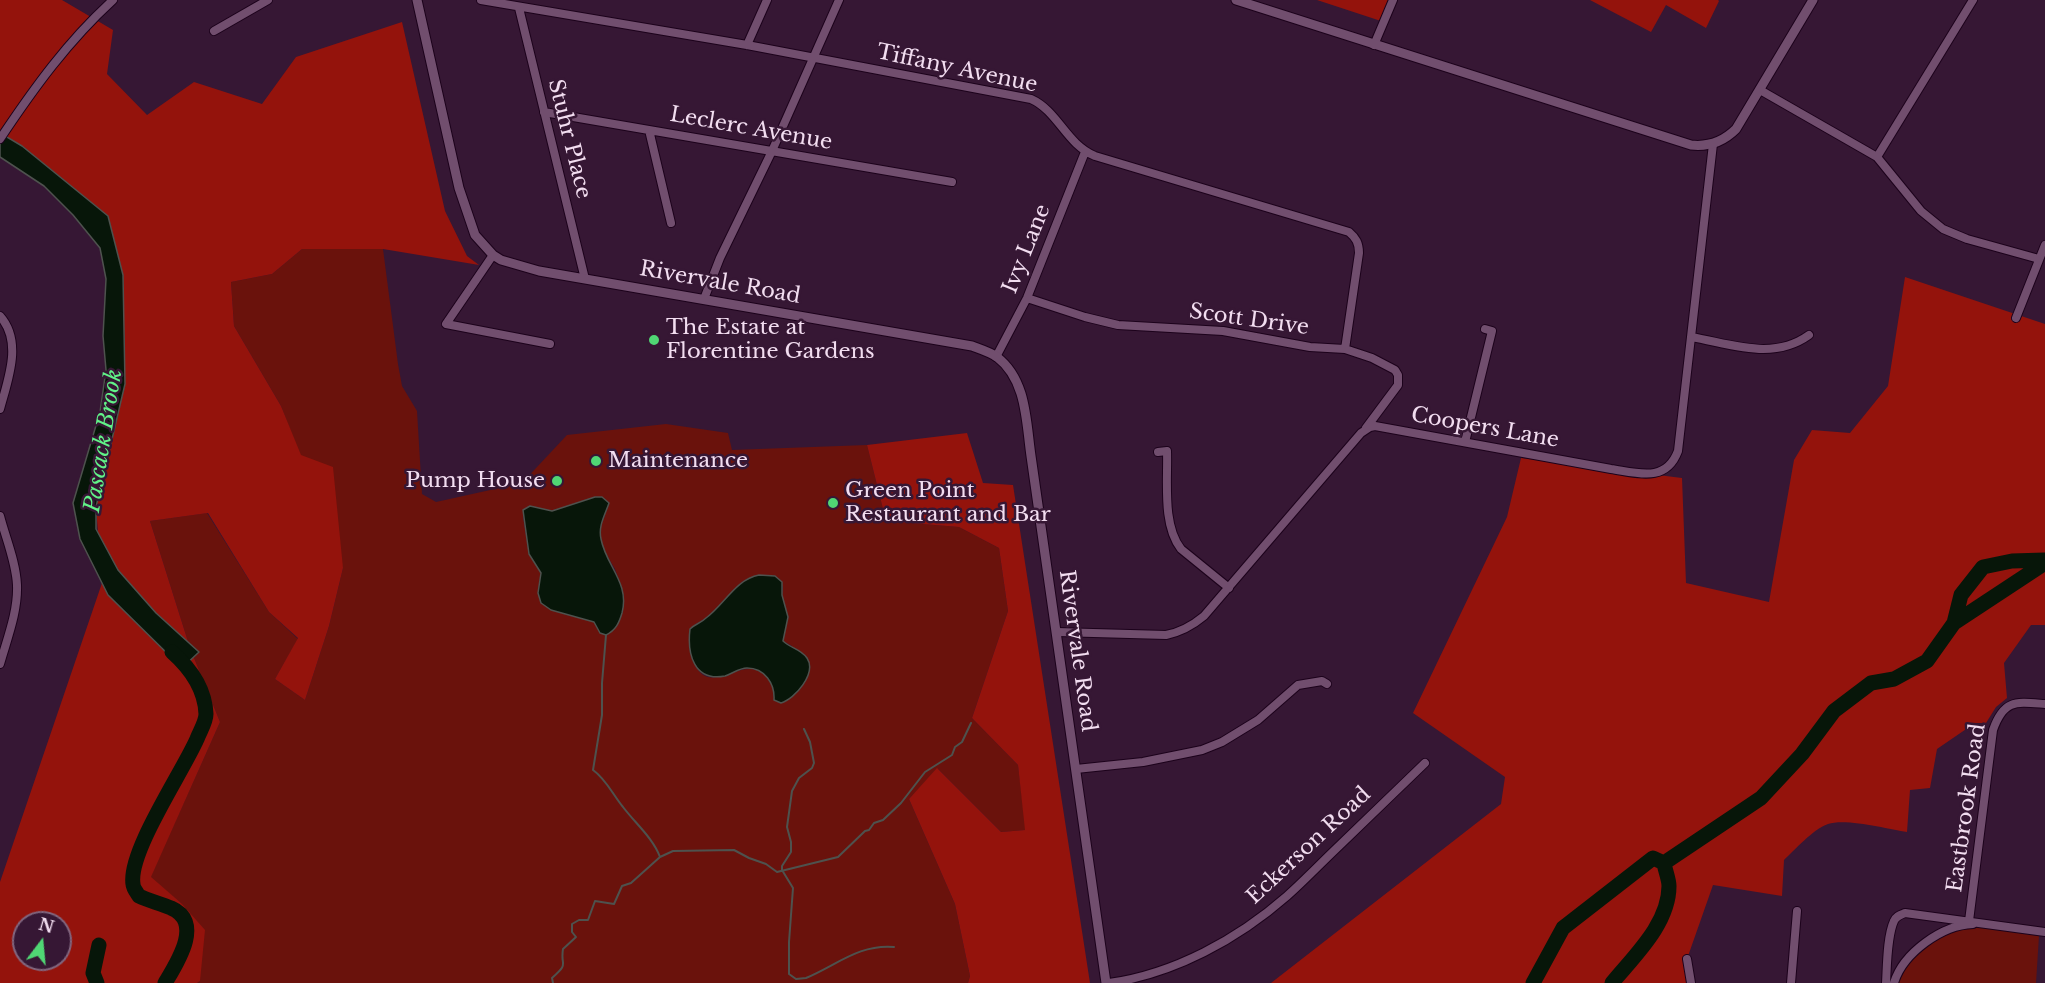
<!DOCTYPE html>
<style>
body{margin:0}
#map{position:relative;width:2045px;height:983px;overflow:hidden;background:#361734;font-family:"Libre Baskerville",serif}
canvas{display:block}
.north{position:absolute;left:12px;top:911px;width:60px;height:60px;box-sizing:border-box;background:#361734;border:2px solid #81667f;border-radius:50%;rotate:16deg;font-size:16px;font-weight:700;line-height:24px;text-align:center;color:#f2ddf0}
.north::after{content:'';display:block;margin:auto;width:21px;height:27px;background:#50d674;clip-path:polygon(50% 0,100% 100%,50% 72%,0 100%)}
</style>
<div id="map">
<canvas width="2045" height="983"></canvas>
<div class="north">N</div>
</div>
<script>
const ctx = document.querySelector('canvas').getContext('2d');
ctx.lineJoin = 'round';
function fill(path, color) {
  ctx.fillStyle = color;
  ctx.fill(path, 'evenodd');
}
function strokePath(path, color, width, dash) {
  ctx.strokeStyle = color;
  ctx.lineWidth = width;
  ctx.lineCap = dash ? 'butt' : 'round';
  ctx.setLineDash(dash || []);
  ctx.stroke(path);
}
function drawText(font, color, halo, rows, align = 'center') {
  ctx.font = font + ' "Libre Baskerville",serif';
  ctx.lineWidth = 5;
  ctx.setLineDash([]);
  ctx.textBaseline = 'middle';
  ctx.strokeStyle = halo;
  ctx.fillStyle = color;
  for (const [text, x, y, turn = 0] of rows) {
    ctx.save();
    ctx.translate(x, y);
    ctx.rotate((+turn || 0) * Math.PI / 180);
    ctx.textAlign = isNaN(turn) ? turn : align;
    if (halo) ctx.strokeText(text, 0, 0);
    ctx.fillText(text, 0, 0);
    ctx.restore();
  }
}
fill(new Path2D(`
 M302 249H383L398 364 402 386 417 411 422 494 436 502 522 483 567 435 666 424 728 433 732 450 867 445 886 521 959 527 999 548 1008 611 972 718 1018 765 1026 830 1001 832 938 769 909 799 955 904 970 976 968 983H197L200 981 181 903 150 878 220 722 190 648 150 521 207 513 269 612 298 639 275 679 305 700 329 626 343 568 281 406 234 326 231 282 272 274ZM595 497H602L605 516 600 526V536L603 549 615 569 622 589 624 604 600 632 594 622 551 610 538 593 541 573 529 554 523 517 539 509 552 511ZM759 575 774 576 783 587 782 595 787 614 783 641 792 646 799 690 794 693 774 697C773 686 770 675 759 671 741 663 722 683 705 676 691 669 685 638 694 626 697 622 705 620 709 616 720 607 732 590 742 582 746 579 753 577 759 575Z
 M1972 926H1984L2039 936 2036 983H1896C1913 949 1936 936 1972 926Z`), '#6a120c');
fill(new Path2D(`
 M0 0H62L113 30 107 74 147 115 194 82 262 104 296 57 402 22 445 211 467 256 479 265 383 249H302L272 274 231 282 234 326 281 406 301 455 333 467 343 568 329 626 305 700 275 679 298 638 269 612 208 513 150 521 190 648 220 722 151 877 181 903 205 930 200 981 197 983H0V882L102 583 96 507 125 384 123 275 108 216 22 146 0 133ZM24 923H60V959H24Z
 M1317 0H1395L1384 22Z
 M1590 0H1718L1719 1 1706 28 1666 5 1651 32Z
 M1905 277 2045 324V625H2031L2004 663 2007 698 1996 707 1986 723H1975L1937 749 1930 788 1910 790 1907 832C1888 829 1846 818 1828 824 1812 830 1796 849 1784 860L1782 896 1713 885 1687 959 1691 983H1271L1501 804 1505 777 1413 713 1507 517 1521 458 1682 478 1686 583 1769 602 1794 460 1812 430 1850 433 1888 386Z
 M967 433 983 483 1013 485 1090 983H968L970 976 955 904 909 799 937 768 1001 832 1025 830 1018 765 972 718 1008 611 999 548 959 527 886 521 867 445Z`), '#94130c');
const water = new Path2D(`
 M0 133 22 146 108 216 123 275 125 384 96 507V529L118 570 156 613 199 652 182 668 108 595 80 539 73 503 100 412 106 370 103 336 106 279 100 248 73 215 44 186 0 157Z
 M595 497H602L609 503C605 515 598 526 601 539 606 566 630 583 622 613 619 623 616 630 606 635L600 633 594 622 551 610 541 603 538 593 541 573 529 554 523 510 530 506 552 511Z
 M759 575 775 576 782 582V595L788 617 783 641C790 648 801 649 807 658 817 673 795 699 781 703L774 700C775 684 765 668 747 668 739 668 732 674 725 676 694 682 687 654 690 629 695 624 701 623 706 618 724 605 736 579 759 575Z`);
fill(water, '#071609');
strokePath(water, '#4e524e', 1.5);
strokePath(new Path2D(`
 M606 635 602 683V715L593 770C606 779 613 795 623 807 635 823 653 838 660 857
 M804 729 810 742 814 763 812 768 799 778 792 791 787 827 791 842V852L782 866V870L793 888 789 942V974L796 979 806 978C837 965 859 944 894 947
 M553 983 552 978C570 962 560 967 563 949L576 937 572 932V924L579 920H588L595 901 614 904 622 886 631 883 660 857 673 851 734 850 749 858 766 864 777 872 838 857 865 831 869 830 874 823 883 820 901 803 925 772 952 755 955 747 962 742 971 723`), '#4e524e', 2);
strokePath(new Path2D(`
 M1954 623 1961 595 1983 567 2012 561 2045 560
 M97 983 93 973 99 945
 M165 983C177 963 204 922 171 908 160 903 149 901 139 896 137 893 133 888 133 884 128 852 182 773 197 739 200 731 206 722 206 714 205 688 190 668 172 652
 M1533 983 1563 928 1653 858 1664 863 1761 798 1802 754 1834 711 1871 683 1894 679 1927 661 1954 623 2045 563
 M1612 983C1634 956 1669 924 1669 886 1669 879 1665 870 1664 863`), '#071609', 15);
const minor = new Path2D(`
 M481 0 747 45 1031 99C1058 111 1066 144 1095 156L1349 232C1356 238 1359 243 1359 253L1345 349
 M519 8 585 279
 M214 31 268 0
 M747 45 767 0
 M1374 45 1393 0
 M1760 90 1877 157 1921 211 1943 229 1967 239 2039 259
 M544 112 952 182
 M649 130 671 223
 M0 139C34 88 68 41 113 0
 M1877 157 1973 0
 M493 255 446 324 550 344
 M1027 298 1085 317 1118 325 1223 331 1310 347 1345 349 1372 358 1395 370 1398 375V385L1366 428
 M704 299 720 258 772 151 839 0
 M0 316C23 342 8 379 0 409
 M2016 318 2045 245
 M1691 337C1732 344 1773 361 1809 335
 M996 357 1027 298 1085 152
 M1465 442 1492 331 1485 329
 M1158 452 1167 451C1168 481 1162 525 1181 549L1229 588
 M0 516C6 539 16 562 17 585 18 612 7 639 0 664
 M1057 632 1166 635C1181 632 1192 626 1204 616L1361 433 1370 427 1375 426 1611 469C1638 473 1666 483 1678 451L1713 144
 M1076 769 1143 762 1202 750 1222 742 1258 720 1298 685 1322 681 1327 684
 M1969 921 1993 730C2004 699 2016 702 2045 704
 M1687 959 1691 983
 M1109 983C1174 974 1238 939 1287 896 1305 880 1322 862 1340 845 1368 818 1397 790 1425 763
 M1791 983 1797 911
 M1886 983C1887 966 1887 936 1894 921 1896 916 1900 915 1905 913L2045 932
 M1894 983C1903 953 1942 925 1973 924`);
const tertiary = new Path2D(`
 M417 0 459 188 475 235 493 255 501 260 539 271 972 346C980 349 990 352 997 357 1027 380 1026 422 1031 456L1106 983
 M1236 0 1691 145C1709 147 1723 142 1736 129L1813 0`);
strokePath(minor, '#1c021b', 10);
strokePath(tertiary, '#1c021b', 11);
strokePath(minor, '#714e6e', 8);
strokePath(tertiary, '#714e6e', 9);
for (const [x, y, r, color] of [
 [654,340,6,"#50d674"],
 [596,461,6,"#50d674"],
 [557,481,6,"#50d674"],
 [833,503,6,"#50d674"]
]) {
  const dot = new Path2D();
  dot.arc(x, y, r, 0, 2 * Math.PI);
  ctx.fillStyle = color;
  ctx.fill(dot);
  strokePath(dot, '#361734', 2);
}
drawText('21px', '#f2ddf0', '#361734', [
 ["Tiffany Avenue",957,69,12],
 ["Leclerc Avenue",751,129,10],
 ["Stuhr Place",569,139,76],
 ["Ivy Lane",1027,249,-68],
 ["Rivervale Road",720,283,10],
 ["Scott Drive",1249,320,8],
 ["Coopers Lane",1485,428,10],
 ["Rivervale Road",1077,651,82],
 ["Eastbrook Road",1967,808,-82],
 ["Eckerson Road",1309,846,-43]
]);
drawText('21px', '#f2ddf0', '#361734', [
 ["The Estate at",666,328],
 ["Florentine Gardens",666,352],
 ["Maintenance",608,461],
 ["Pump House",545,481,"right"],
 ["Green Point",845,491],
 ["Restaurant and Bar",845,515]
], 'left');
drawText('italic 22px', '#61f388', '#361734', [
 ["Pascack Brook",104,441,-81]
]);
</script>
